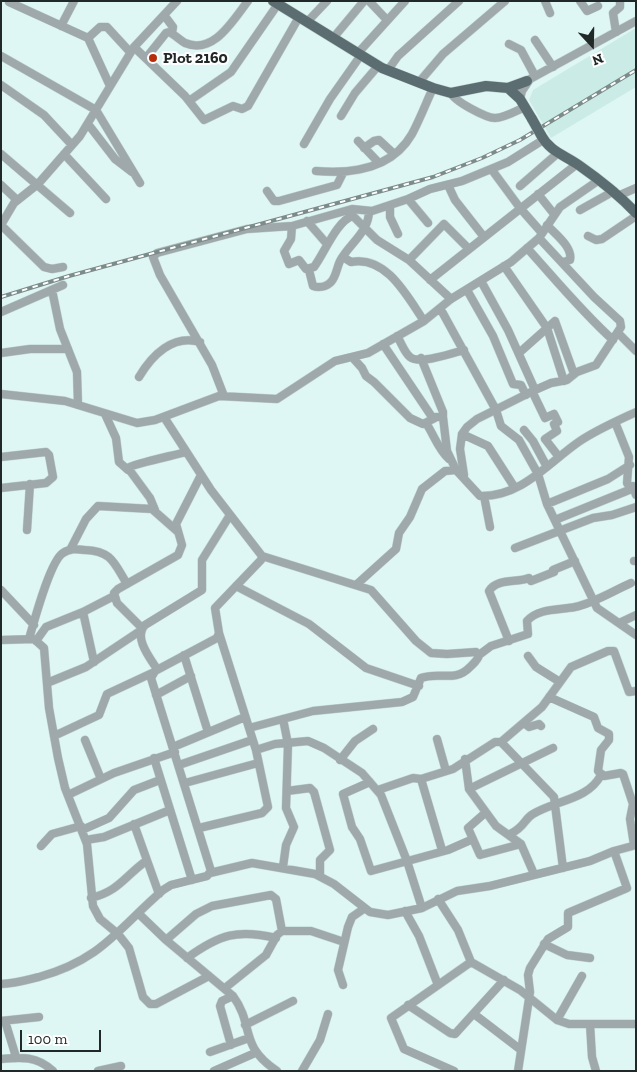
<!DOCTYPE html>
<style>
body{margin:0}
#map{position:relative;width:637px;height:1072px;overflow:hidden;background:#dff7f4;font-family:"Zilla Slab",serif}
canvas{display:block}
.frame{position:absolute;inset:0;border:2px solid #202928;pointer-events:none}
.north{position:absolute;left:567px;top:20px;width:50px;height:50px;-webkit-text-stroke:4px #fff;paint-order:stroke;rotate:159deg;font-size:14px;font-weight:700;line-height:20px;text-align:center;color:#202928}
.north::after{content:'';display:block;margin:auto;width:18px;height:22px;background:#202928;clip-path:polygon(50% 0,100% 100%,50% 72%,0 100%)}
.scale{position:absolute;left:20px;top:1030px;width:81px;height:22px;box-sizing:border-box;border:2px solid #202928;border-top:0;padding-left:6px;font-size:15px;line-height:18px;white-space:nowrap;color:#202928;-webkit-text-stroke:4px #fff;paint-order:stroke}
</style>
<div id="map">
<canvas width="637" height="1072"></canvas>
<div class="frame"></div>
<div class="north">N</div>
<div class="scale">100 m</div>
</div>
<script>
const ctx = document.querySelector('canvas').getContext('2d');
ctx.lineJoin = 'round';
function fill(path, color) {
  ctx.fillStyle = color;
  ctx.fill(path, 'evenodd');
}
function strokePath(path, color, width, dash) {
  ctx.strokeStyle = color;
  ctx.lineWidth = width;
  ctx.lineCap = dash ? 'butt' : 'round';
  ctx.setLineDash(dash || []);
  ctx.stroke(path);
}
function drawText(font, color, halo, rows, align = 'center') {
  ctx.font = font + ' "Zilla Slab",serif';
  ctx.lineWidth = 4;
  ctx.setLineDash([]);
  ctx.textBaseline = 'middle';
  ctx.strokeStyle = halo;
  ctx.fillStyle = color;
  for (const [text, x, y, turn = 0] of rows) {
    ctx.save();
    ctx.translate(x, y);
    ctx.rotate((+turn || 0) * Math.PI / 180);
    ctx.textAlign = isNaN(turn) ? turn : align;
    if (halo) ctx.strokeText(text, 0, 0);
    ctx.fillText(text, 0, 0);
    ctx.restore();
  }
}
fill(new Path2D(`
 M636 28V87L551 138 529 100 533 90Z`), '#cbebe7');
const minor = new Path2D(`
 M369 1 387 20
 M545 1 550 13
 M580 1 587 11 598 6
 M9 2 88 38 110 86
 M164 15 173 27 172 33
 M307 22 327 1
 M61 26 74 1
 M616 32 613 13 620 7V1
 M334 37 364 1
 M88 38 100 27H107L130 52
 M535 40 553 67
 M509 44 521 50 535 76
 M134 47 185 96 204 120 233 106 242 109 248 106 299 17
 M358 53 405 1
 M1 56 96 110 140 183
 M146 58 166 33 169 32C175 35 180 40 185 43 214 55 233 20 248 1
 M388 70 398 56 459 1
 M420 81 443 54 505 1
 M1 85 44 115 72 145
 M451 93C454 101 486 118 495 118 504 118 516 111 525 107
 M520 99 522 91 530 79 636 21
 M189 101 231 72 278 4
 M341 116 355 93 378 66
 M88 124 115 159 132 172
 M358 141 379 163
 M304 144 330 99 361 55
 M364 148 374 141 379 140 393 153
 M1 154 70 213
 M64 154 106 199
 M492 170 520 208 542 233
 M316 171C351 174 392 169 412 134 420 119 426 103 433 88
 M1 185 17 200
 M448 185 455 200 484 237
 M520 186 558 153
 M267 191 274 201H279L337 185 343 173
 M538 194 554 214
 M620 195 636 188
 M408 199 428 223
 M390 205V217L398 234
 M580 210 614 191
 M307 221 327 244
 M1 225 14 203 38 184 80 136 134 47 177 1
 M1 225 44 267 52 269 63 267
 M547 225C555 234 573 247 570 260L563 262
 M588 236 596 240 602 239 636 216
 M527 248C555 279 582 312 613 340
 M343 257 351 262C386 255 407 296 424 321
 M409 260 444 224 469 249
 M504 266 547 328 564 381
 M309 270 313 286C319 288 326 287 331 282 336 277 337 267 340 261 349 244 369 232 369 211
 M430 280 577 164
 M481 281 508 330 535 390
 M52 290 60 329 77 372 78 405
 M467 290 493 336 513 384 521 385 526 395
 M451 299 409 260 377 240 353 216C337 220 324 254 314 267L306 269 299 260 289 264 284 251 291 239 292 226 352 209 372 211 408 199 430 189 462 181 508 162 543 140
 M440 308 496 410 501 426 519 440 538 474 547 504 597 608 636 635
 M1 312 63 285
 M618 333 636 351
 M397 336C401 342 404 352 410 357 419 365 453 353 464 350
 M383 344 432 417H443V412L421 358
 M1 353 30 349H68
 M519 353 555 321 574 374
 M352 357 362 368 366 376 374 382 410 418 423 424 435 418
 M139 377C152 355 173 334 200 342
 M532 391 545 418 554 414 558 422 554 424 557 431 545 439 559 457
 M1 394 65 401 137 423 155 420 219 396 277 399 335 361 368 353 424 321 451 299 511 262 539 238 560 207 599 180
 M224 396 212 365 160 275 153 257 157 253 247 229 292 226
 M105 414 116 438 119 462 128 470
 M443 417 447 451 456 470
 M615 422 629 457 627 483 630 487 633 486 636 495
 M426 423C434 435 438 449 449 459
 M524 430 533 441 547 467
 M462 434 488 446 515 488
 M1 457 46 452 49 455 53 477 46 483 1 488
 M464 475 460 449 462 434 467 427 477 419 535 390 551 383 567 380 577 372 596 365 621 327 620 321 594 297 539 238
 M484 496 490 527
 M547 504 608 479 630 465
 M155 510 150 498 128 468C132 464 176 455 186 452
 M555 520 634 488
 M27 530 30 484
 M515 548 593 518 612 515 636 507
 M70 550 86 519 98 506 152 509 177 531
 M634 561H636
 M356 585 396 549 399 533 410 517 422 489 445 471 456 470 480 496C522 497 549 462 580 441 598 429 617 421 636 412
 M236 586 309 624 366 668 419 686
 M1 590 34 625
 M83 612 94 662
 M619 623 636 615
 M142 628 117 603 114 593 118 589 178 555 182 545 176 524 201 475
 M29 639C34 622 50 561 63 553 70 548 77 549 85 550 112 551 114 563 127 584
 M1 640 34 639 44 648 49 708 58 758 65 788 87 844 93 906 100 919 118 934 129 948 143 997 150 1004H156L209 976
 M36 641 46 627 83 612 114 596
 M509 641 489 591C497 578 517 583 529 578L531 581 554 572 553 570 575 561
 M184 655 208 732
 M479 655 491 646 528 634 527 621C538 608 560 610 575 607 594 603 613 591 631 583
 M528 656 536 667 560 682
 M157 669C150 658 133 637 145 625L202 590V560L230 515
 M47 683 86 667 140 631
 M156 695 191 676
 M549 697 594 717 598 728 609 734V740L601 750 598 771 604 776 621 773 623 774 633 804 630 819 634 845
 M283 719 288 744 286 808 294 827 286 845 283 867
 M524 723 529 727 539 724 541 726
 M249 728 313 711 402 702 413 697 421 678C439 671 455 683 470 667 474 663 478 660 479 655L476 652 447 654 431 653 416 641 371 590 262 556
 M54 736 99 715 107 694 152 673
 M437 739 446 771
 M85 740 101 779
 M501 742 542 707 571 667 608 651H614L629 692 636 691
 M173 747 245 717
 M256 750 275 744 308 741 324 748 362 773 381 795 407 861 422 908
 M154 758 192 880
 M465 759 469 789 496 826 521 844 534 874
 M340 760 355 741 373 729
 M179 765 252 740
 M421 779 442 850
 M370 782 343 794 352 827 360 839 371 871 448 850 473 839
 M185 783 258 763
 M469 789 553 748
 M378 790 413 778 421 779 453 769 495 742H501L554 797 563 868
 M287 791 310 788 314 792 330 850 320 860V875
 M68 795 114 773 175 752
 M485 813 468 828 480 855 521 844
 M134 824 159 894
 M199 828 262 813 268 807 256 750 219 633
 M82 830 109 818 134 790 160 780
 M510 834C525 827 524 819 533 814 556 800 588 800 601 775
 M86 840 104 837 170 810
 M41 846 52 834 81 826
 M210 873 252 863 315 874 334 884 370 912 388 915 422 908 457 891 490 886 590 861 614 851 636 845
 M91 898C119 891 124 877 146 861
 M438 899 458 930 471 962 520 990 557 1020 569 1024H636
 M405 911 419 936 438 985
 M138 913 166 940 233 996C255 1026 238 1045 277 1071
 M166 940 196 914 212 906 271 895 276 899 282 931
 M544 944 567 955 590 958
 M187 958C220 934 238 929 276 938
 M1 984C14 984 27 980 39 977 101 960 118 929 163 890L171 885 207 876 211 871 151 678 155 671 217 638 219 633 215 608 261 560 262 556 211 490 164 417
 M343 985 338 970 348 927 352 917 365 908
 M225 988 266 955 277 935 282 931H311L344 942
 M408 1005 450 1033 455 1034 504 980
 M474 1014 521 1050
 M557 1020 582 976
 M1 1021 39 1017
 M5 1021 16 1057
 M590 1024 592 1057 596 1071
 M245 1025 293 1001
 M231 1045 220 1006 222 1001 233 996
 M210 1052 249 1038
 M1 1059C22 1057 37 1056 53 1071
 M98 1071 121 1066
 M214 1071 255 1053
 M302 1071 320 1040 328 1014
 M454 1071 404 1049 391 1018 471 962
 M518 1071 530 992 528 975 530 968 548 939 568 927V913L627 888 614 851`);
const major = new Path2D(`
 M273 1 382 68 433 88 451 93 486 86 508 88 520 99 532 119
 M508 88 527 81
 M541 135C550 152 565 155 580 166 600 180 619 195 636 213`);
strokePath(minor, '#bdd2cf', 9);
strokePath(major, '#bdd2cf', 11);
strokePath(minor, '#9fa8ab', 8);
strokePath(major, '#5c6d72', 10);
const rail = new Path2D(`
 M1 297 69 276 433 177 482 158 520 140 636 70`);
strokePath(rail, '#7c8c8a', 4);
strokePath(rail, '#fff', 2, [5.5]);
const majorBridge = new Path2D(`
 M532 119 541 135`);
strokePath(majorBridge, '#bdd2cf', 11, []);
strokePath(majorBridge, '#5c6d72', 10);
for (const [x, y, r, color] of [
 [153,58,5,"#b72c0b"]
]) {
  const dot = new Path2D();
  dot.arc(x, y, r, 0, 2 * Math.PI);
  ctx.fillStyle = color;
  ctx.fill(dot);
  strokePath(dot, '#fff', 2);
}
drawText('bold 16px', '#202928', '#fff', [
 ["Plot 2160",163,58]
], 'left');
</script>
